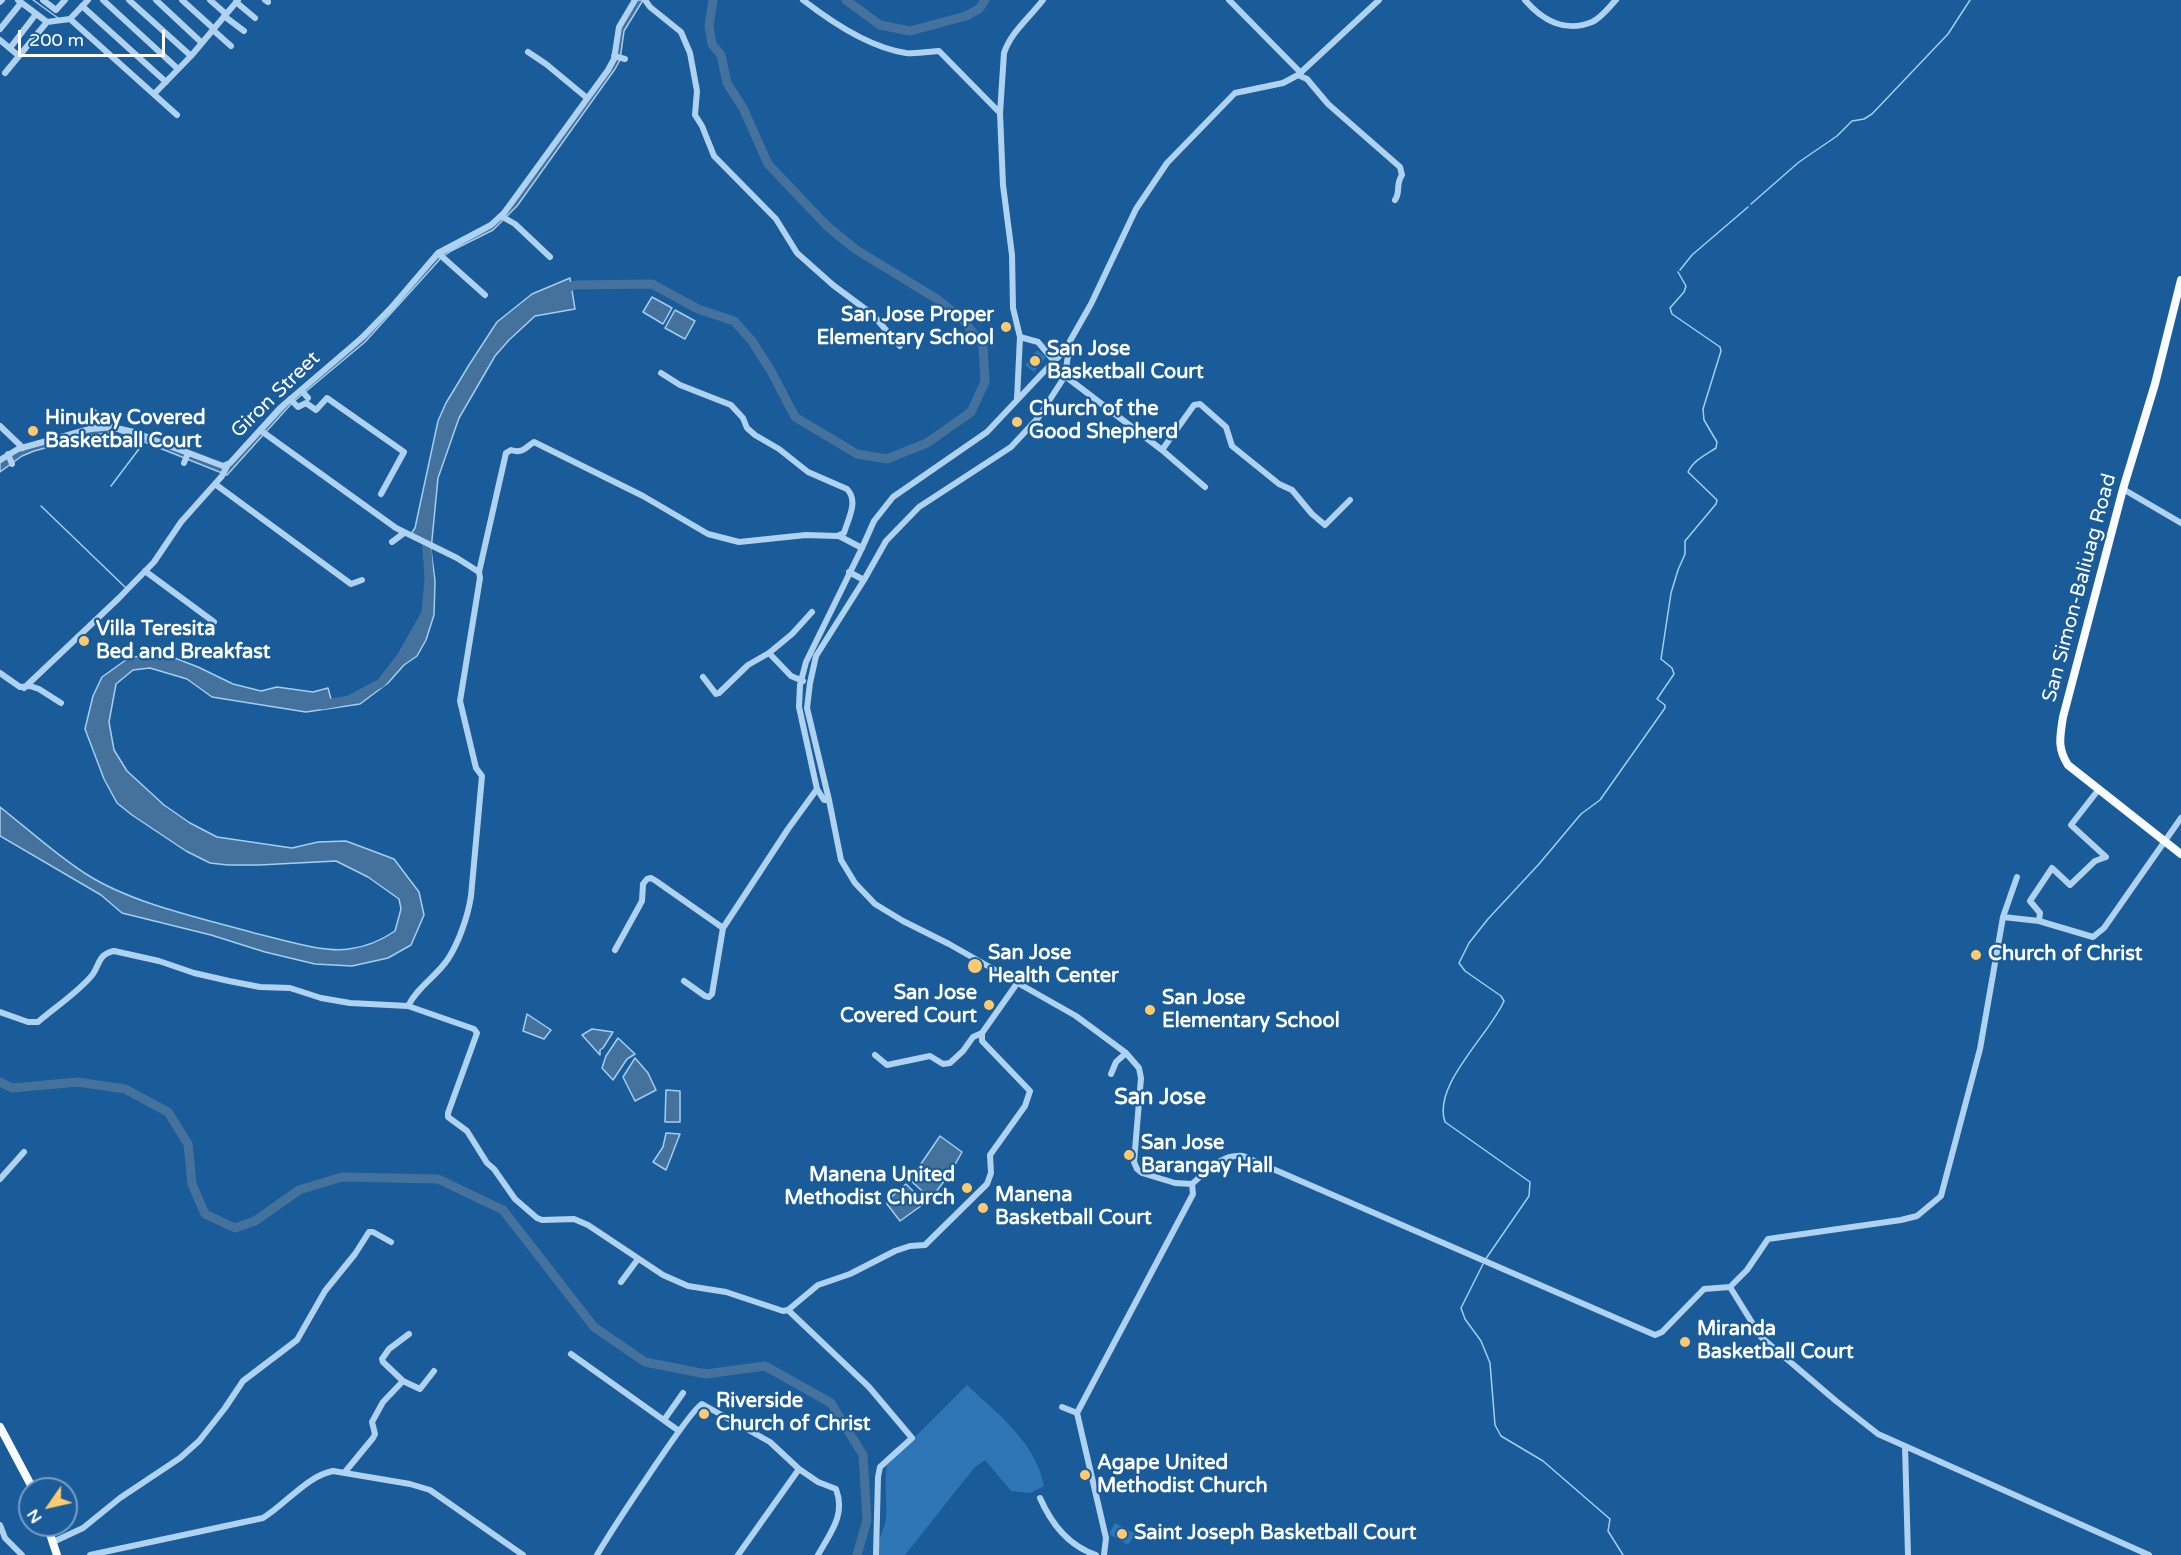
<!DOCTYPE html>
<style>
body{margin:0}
#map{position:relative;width:2181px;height:1555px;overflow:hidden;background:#1a5c99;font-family:"Varela Round",sans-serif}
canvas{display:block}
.north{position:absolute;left:18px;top:1477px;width:60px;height:60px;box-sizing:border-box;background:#1a5c99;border:2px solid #769dc2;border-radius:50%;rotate:236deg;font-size:16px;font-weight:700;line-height:24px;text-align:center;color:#fff}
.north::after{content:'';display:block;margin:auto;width:21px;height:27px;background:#ffca6f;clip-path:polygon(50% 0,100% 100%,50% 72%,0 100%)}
.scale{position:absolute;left:18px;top:30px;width:147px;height:27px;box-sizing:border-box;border:3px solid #fff;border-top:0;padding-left:8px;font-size:18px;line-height:21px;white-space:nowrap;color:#fff;-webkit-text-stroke:4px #1a5c99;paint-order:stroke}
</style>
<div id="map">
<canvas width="2181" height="1555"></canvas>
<div class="north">N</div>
<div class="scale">200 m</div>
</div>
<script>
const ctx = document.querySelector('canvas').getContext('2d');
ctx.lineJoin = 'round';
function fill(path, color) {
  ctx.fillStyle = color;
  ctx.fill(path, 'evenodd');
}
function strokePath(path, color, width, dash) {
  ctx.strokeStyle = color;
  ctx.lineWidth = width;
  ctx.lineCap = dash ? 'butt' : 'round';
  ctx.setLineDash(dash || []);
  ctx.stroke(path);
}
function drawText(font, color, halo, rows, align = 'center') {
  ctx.font = font + ' "Varela Round",sans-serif';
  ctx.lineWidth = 4.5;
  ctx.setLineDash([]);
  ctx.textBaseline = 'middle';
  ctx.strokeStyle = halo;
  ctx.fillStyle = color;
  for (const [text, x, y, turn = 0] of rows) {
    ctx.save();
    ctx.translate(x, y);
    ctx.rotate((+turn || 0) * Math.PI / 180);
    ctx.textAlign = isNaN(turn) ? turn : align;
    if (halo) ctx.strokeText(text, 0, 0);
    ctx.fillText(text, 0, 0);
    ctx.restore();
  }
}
fill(new Path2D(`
 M1037 350 1046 357 1034 372 1025 365Z
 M967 1385C998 1414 1036 1443 1044 1486L1030 1493 1011 1491 985 1460 974 1468 905 1555H878C876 1541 885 1530 886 1518 887 1500 884 1483 887 1465Z
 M1115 1523 1135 1534 1128 1545 1109 1534Z`), '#2e76b6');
const water = new Path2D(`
 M637 0H643L624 31 620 60 615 69 517 206 493 230 451 251 441 258 365 342 292 403 227 475 117 431 89 436 34 451 22 456 0 472V463L19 450 85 432 115 429 227 469 289 403 324 373 439 256 490 228 610 71 621 27Z
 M570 278 575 309 535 316 509 340 495 356 459 418 438 478 431 550 435 581 434 615 426 640 417 656 404 665 388 683 360 704 306 712 212 697 187 679 150 668 133 670 116 684 109 722 114 750 127 771 164 805 190 823 217 837 292 848 318 842 346 841 394 859 419 892 424 915 411 945 388 958 352 966 315 964 265 952 211 935 122 913 101 895 0 836V807C28 829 56 855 86 874 133 904 201 918 254 933 280 939 323 953 349 949 365 947 382 940 395 931L401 909 399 899 368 877 336 861 259 865H228L210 863 186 851 132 815 117 803 104 779 85 729 93 696 102 677 130 657 167 655 198 667 233 684 261 691 277 687 313 692 328 688 332 703C378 695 392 673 413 635 418 628 425 619 427 611 431 588 428 564 426 541L411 534 415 528 438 421 446 403 469 365 497 322 532 294Z
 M652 297 672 308 663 324 643 312Z
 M675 310 695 321 685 339 665 328Z
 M527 1014 551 1030 544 1039 523 1031Z
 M592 1029 613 1032 603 1048 600 1050V1055L582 1035Z
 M618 1038 635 1054 627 1059 613 1080 602 1068 606 1056Z
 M635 1058 648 1073 656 1090 635 1101 623 1077Z
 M666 1090 680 1091V1122H665Z
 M666 1133 680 1134 666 1170 653 1162 663 1147Z
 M940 1136 962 1152 952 1170 931 1199 910 1180Z
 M906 1184 925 1203 900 1221 887 1204 888 1200Z`);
fill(water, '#45729d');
strokePath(water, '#a3cef3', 1.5);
strokePath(new Path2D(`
 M33 0 58 18
 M1751 204 1799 162 1837 136 1852 121 1864 119 1872 114 1948 34 1970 0
 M1680 270 1692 255 1748 207
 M111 486 145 441
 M41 506 125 587
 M1485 1260 1529 1196 1530 1182 1445 1122C1432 1085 1490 1034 1504 1001L1501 996 1465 971 1459 963 1469 943 1488 919 1539 864 1581 814 1600 800 1665 708V705L1657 699 1674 674 1672 668 1661 659 1671 593 1678 570 1685 554V541L1716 504 1717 500 1688 472C1693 461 1705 455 1716 448L1717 442 1704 420 1703 409 1721 351 1720 347 1672 314 1670 308 1684 292 1686 286 1678 272
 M1483 1264 1461 1308 1465 1319 1481 1341 1490 1363 1495 1425 1501 1436 1543 1461 1610 1519 1608 1531 1623 1555`), '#a3cef3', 1.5);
strokePath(new Path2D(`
 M846 0 880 25 910 31 966 16 979 9 985 0
 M562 289 576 285 652 284 698 309 734 321 752 341 771 371 795 417 857 454 887 459 927 443 971 412 985 382 983 345 962 319 937 299 855 249 827 226 768 164 743 108 727 83 721 55 712 44 709 26 713 0
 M322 705 349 700 381 683 401 657 426 613 429 578 426 534
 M0 1082 12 1088 78 1082 125 1089 168 1112 188 1144 192 1184 205 1214 235 1228 255 1221 299 1190 342 1177 438 1179 503 1210 594 1327 645 1362 706 1374 765 1366 831 1403 863 1455 867 1520 857 1555`), '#45729d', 9);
strokePath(new Path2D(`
 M18 0 47 22
 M43 0 56 10 65 0
 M103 0 178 69
 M129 0 191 56
 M156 0 202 43
 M182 0 214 29
 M210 0 226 14
 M265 0 268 2
 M645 0 650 7 681 32 690 53 697 91 695 115 702 126 714 156 776 219 797 253 833 285 872 314 900 346
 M803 0C830 21 871 48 906 53 916 54 928 52 939 51L1000 113
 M1043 0C1030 17 1011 32 1004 53L1000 113 1003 185 1012 255 1013 308 1020 337 1038 342 1054 361 1068 348
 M1229 0 1301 73
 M1379 0 1298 75 1283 83 1235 93 1167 163 1136 209 1091 304 1070 341 1065 376 1038 418 1011 447 919 507 886 541 864 580 816 656 810 683 807 708 829 800 841 860 855 883 875 904 903 921 949 944 1076 1016 1126 1053 1139 1068 1141 1078 1134 1162 1137 1169 1142 1173 1175 1183 1192 1184C1207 1171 1221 1154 1243 1156L1655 1335 1662 1332 1704 1289 1730 1287 1761 1337 1836 1401 1878 1434 2149 1555
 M1525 0C1542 20 1565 33 1592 22 1601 18 1609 7 1616 0
 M0 2 2 0
 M236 2 255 18
 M82 6 166 82
 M224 16 244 31
 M70 19 88 0
 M0 29 21 3
 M213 30 231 46
 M0 40 19 56
 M10 48 36 14
 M528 52 546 64 587 98
 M614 56 625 59
 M5 73 47 22 70 19 177 115
 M1298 75 1307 79 1328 104 1400 167 1402 175C1395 185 1401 192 1395 200
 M154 94 191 56 238 0
 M501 216 515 224 550 257
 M438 253 485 295
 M1065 376 1162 450 1205 487
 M301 390 308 398
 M290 399 298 407 306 403 316 410 327 398 404 452 381 494
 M1017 399 1020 337
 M93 411 110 426
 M0 426 23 448
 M260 430 396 528 457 558 479 572 480 578 460 701 476 768 482 776 471 896C468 916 459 942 448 959 436 977 418 986 408 1006
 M1162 450 1194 405 1200 404 1226 427 1232 446 1279 484 1292 490 1312 514 1325 525 1350 500
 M8 454 12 464
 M0 460 18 449 93 428 112 427 134 432 223 466 230 463 280 408 364 336 391 308 438 253 491 225 504 213 608 70 614 59 619 27 635 0
 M184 463 188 453
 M215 484 351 584 362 580
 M2123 489 2181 523
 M839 536 862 548
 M392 542 404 533
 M145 571 214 622
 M479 572 506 453 511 450C522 454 525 448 534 442L643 496 708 534 739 542 806 535 837 536 844 533C848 519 859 501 847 489L808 472 779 449 755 435 747 428 743 418 731 405 680 385 661 373
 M849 572 864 580
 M769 653 791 676 803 681
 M0 673 20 687 30 686 39 689 61 703
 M703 677 716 694 719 693 748 665 769 653 792 634 812 612
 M24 688 119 598 154 562 181 522 222 476 227 466
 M829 800H824L817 789 799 707 800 685 806 662 862 548 874 521 893 497 987 432 1054 361
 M2003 917 2039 921 2093 937 2104 928 2181 818
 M2039 921 2040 913 2030 901 2052 868 2070 885 2095 861 2106 857 2071 825 2099 789
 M615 950 642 901 643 884 647 879 651 878 656 881 723 928
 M684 981 705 996 709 997 712 994 723 928 788 829 817 789
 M0 1012 28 1022H38C54 1008 80 991 93 974 100 963 99 954 114 951L159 961 194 973 229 981 260 987 290 988 321 998 350 1003 408 1006 474 1029 477 1033 448 1113V1117L467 1131 487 1163 494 1169 515 1199 537 1218 542 1220 574 1219 588 1225 663 1275 688 1286 726 1292 783 1311 788 1310 818 1285 850 1274 895 1251 910 1246 925 1245 987 1184 991 1173 990 1155 1025 1106 1030 1091 982 1041V1033
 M875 1055 887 1065 930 1056 943 1064 950 1063 963 1051 973 1037 982 1033 1018 982
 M1111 1074 1116 1062 1126 1053
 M0 1179 24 1152
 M621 1282 638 1259
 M1730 1287 1747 1270 1768 1239 1901 1220 1917 1216 1941 1196 1980 1049 2003 917 2017 877
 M788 1310 869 1387 912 1438 880 1467 878 1477 876 1555
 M571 1354 679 1431
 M403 1381 383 1362 382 1359 389 1349 409 1334
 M1062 1407 1077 1413
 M664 1420 683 1393
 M1905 1446 1908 1555
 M345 1472 373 1438 375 1434 372 1422 383 1402 403 1381 420 1389 434 1371
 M1040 1498C1051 1523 1069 1546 1096 1555
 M0 1525 5 1538 22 1555
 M53 1542 83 1528 120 1498 180 1458 199 1441 225 1408 243 1381 297 1340 325 1291 355 1254 369 1232H373L391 1242
 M90 1555 263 1518C287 1503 307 1476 333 1471L410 1484 430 1490 523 1555
 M597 1555C608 1536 691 1408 702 1404L770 1442 799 1469 818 1482 836 1489C846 1515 830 1533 818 1555
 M738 1555 799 1469
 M1104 1555 1106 1538 1077 1413 1193 1194 1192 1184`), '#b0d2f1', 6);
strokePath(new Path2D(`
 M2181 280 2155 384 2123 489 2063 717C2060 737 2057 748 2068 765L2181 854
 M0 1427 33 1489
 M47 1525 57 1555`), '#f9fcff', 8);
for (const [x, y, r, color] of [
 [1006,327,6,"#ffca6f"],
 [1035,361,6,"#ffca6f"],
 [1017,422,6,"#ffca6f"],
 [33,431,6,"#ffca6f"],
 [84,641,6,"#ffca6f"],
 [1976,955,6,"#ffca6f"],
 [975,966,8,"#ffca6f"],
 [989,1005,6,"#ffca6f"],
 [1150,1010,6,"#ffca6f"],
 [1129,1155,6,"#ffca6f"],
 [967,1188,6,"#ffca6f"],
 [983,1208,6,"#ffca6f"],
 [1685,1342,6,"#ffca6f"],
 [704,1414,6,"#ffca6f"],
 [1085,1475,6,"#ffca6f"],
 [1122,1534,6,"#ffca6f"]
]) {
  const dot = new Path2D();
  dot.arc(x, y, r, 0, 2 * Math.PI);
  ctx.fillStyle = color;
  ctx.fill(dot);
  strokePath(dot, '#1a5c99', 2);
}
drawText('bold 20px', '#fff', '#1a5c99', [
 ["San Jose Proper",994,316,"right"],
 ["Elementary School",994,339,"right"],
 ["San Jose",1047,350],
 ["Basketball Court",1047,373],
 ["Church of the",1029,410],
 ["Good Shepherd",1029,433],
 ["Hinukay Covered",45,419],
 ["Basketball Court",45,442],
 ["Villa Teresita",96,630],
 ["Bed and Breakfast",96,653],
 ["San Jose",988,954],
 ["Health Center",988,977],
 ["Church of Christ",1988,955],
 ["San Jose",977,994,"right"],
 ["Covered Court",977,1017,"right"],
 ["San Jose",1162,999],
 ["Elementary School",1162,1022],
 ["San Jose",1141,1144],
 ["Barangay Hall",1141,1167],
 ["Manena United",955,1176,"right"],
 ["Methodist Church",955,1199,"right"],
 ["Manena",995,1196],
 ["Basketball Court",995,1219],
 ["Miranda",1697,1330],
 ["Basketball Court",1697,1353],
 ["Riverside",716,1402],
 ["Church of Christ",716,1425],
 ["Agape United",1097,1464],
 ["Methodist Church",1097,1487],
 ["Saint Joseph Basketball Court",1134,1534]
], 'left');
drawText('20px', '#fff', '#1a5c99', [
 ["Giron Street",276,395,-44],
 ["San Simon-Baliuag Road",2080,588,-75]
]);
drawText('bold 22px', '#fff', '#1a5c99', [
 ["San Jose",1160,1098]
]);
</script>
